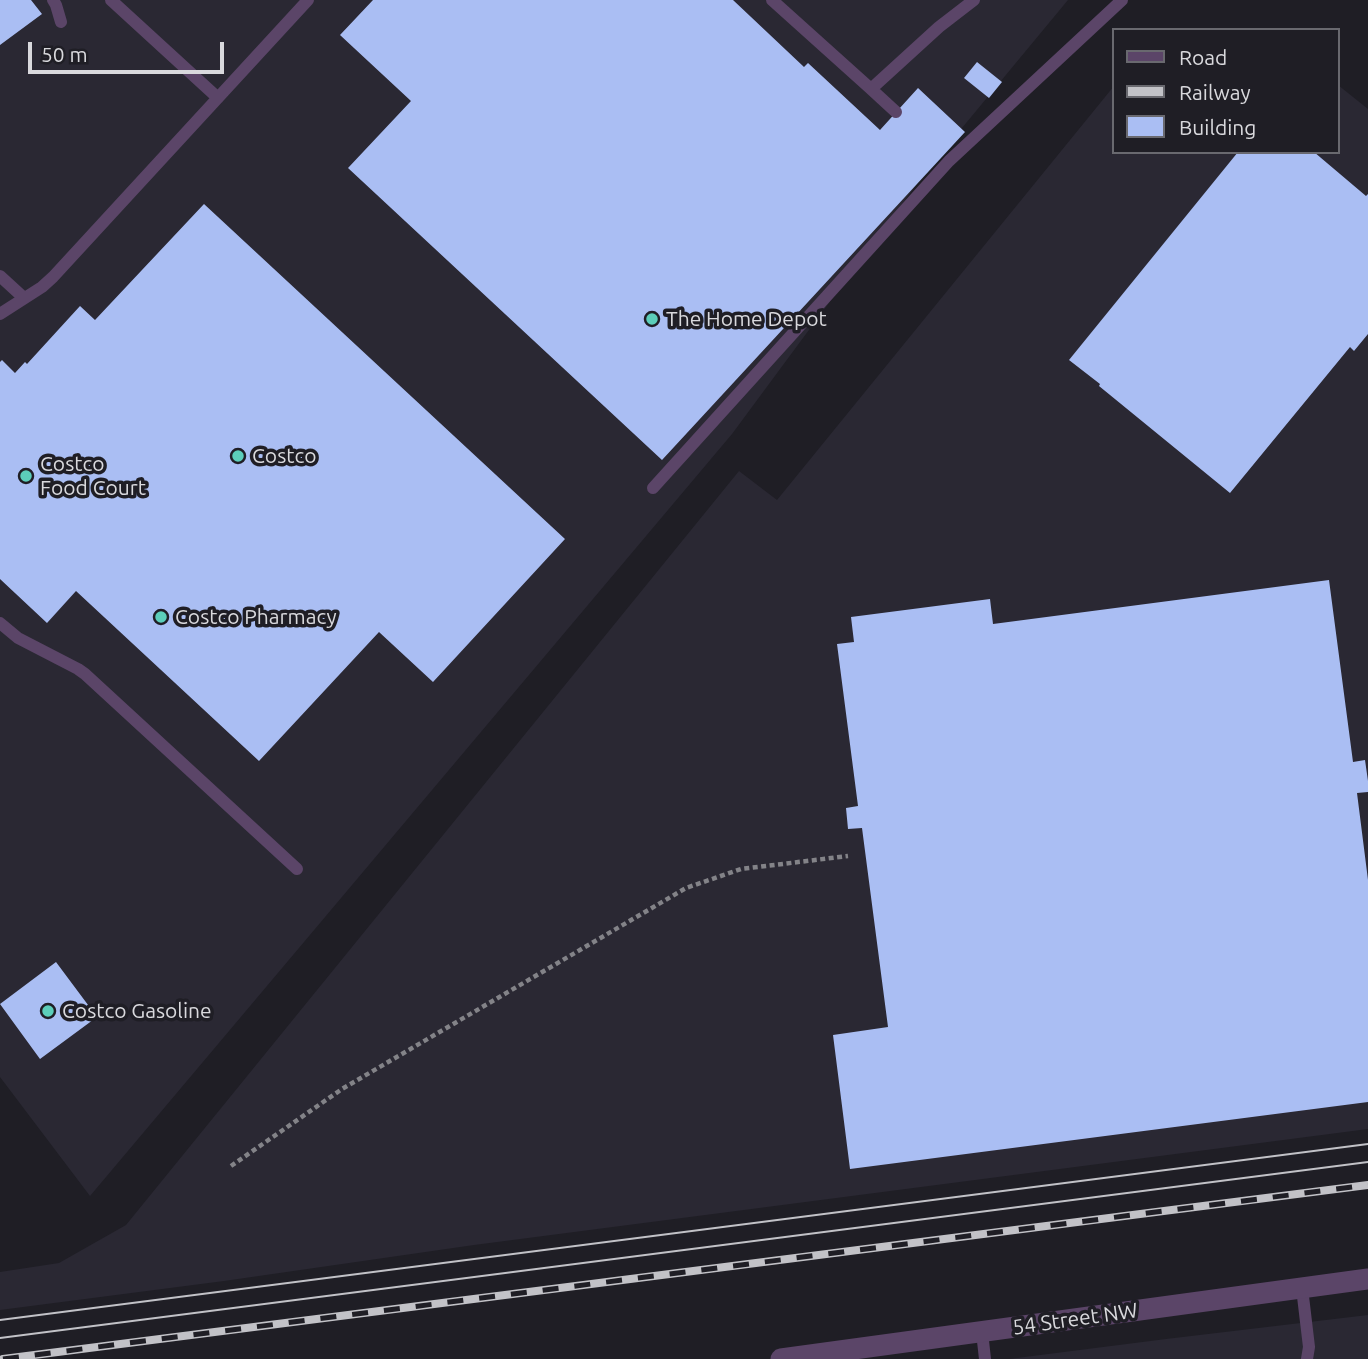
<!DOCTYPE html>
<style>
body{margin:0}
#map{position:relative;width:1368px;height:1359px;overflow:hidden;background:#1f1e25;font-family:Ubuntu,sans-serif}
canvas{display:block}
.legend{position:absolute;left:1112px;top:28px;width:228px;height:126px;box-sizing:border-box;background:#1f1e25;border:2px solid #69696f;margin:0;padding:9px 12px;list-style:none;font-size:21px;color:#d9d9dd}
.legend li{display:flex;align-items:center;gap:14px;height:35px}
.legend b{width:35px;border:2px solid #69696f}
.scale{position:absolute;left:28px;top:42px;width:196px;height:32px;box-sizing:border-box;border:4px solid #d9d9dd;border-top:0;padding-left:9px;font-size:21px;line-height:24px;white-space:nowrap;color:#d9d9dd;-webkit-text-stroke:5px #1f1e25;paint-order:stroke}
</style>
<div id="map">
<canvas width="1368" height="1359"></canvas>
<ul class="legend">
<li><b style="height:9px;background:#5b4568"></b>Road</li>
<li><b style="height:9px;background:#c2c2c7"></b>Railway</li>
<li><b style="height:19px;background:#aabef3"></b>Building</li>
</ul>
<div class="scale">50 m</div>
</div>
<script>
const ctx = document.querySelector('canvas').getContext('2d');
ctx.lineJoin = 'round';
function fill(path, color) {
  ctx.fillStyle = color;
  ctx.fill(path, 'evenodd');
}
function strokePath(path, color, width, dash) {
  ctx.strokeStyle = color;
  ctx.lineWidth = width;
  ctx.lineCap = dash ? 'butt' : 'round';
  ctx.setLineDash(dash || []);
  ctx.stroke(path);
}
function drawText(font, color, halo, rows, align = 'center') {
  ctx.font = font + ' Ubuntu,sans-serif';
  ctx.lineWidth = 7;
  ctx.setLineDash([]);
  ctx.textBaseline = 'middle';
  ctx.strokeStyle = halo;
  ctx.fillStyle = color;
  for (const [text, x, y, turn = 0] of rows) {
    ctx.save();
    ctx.translate(x, y);
    ctx.rotate((+turn || 0) * Math.PI / 180);
    ctx.textAlign = isNaN(turn) ? turn : align;
    if (halo) ctx.strokeText(text, 0, 0);
    ctx.fillText(text, 0, 0);
    ctx.restore();
  }
}
fill(new Path2D(`
 M0 0H1068L928 169 732 434 90 1196 0 1077Z
 M1338 85 1368 109V1129L474 1245 224 1281 0 1310V1272L59 1263 126 1225 739 471 777 500 1114 86V152H1338Z
 M1368 1315V1359H1009L1166 1339Z`), '#2a2833');
fill(new Path2D(`
 M0 0H31L42 14 0 45Z
 M373 0H733L804 67 808 63 880 130 918 88 965 132 662 460 348 168 411 101 340 35Z
 M977 62 1002 82 989 98 964 78Z
 M1238 152H1314L1366 196 1368 194V334L1354 351 1350 347 1230 493 1099 386 1100 384 1069 360Z
 M204 204 565 539 433 682 379 632 259 761 76 591 47 623 0 579V362L2 360 15 373 25 362 27 364 80 306 95 320Z
 M1329 580 1353 762 1365 760 1368 781V792L1357 793 1368 880V1102L850 1169 833 1035 888 1027 862 828 848 829 846 808 858 806 837 644 854 642 851 617 990 599 993 624Z
 M56 962 97 1017 40 1059 0 1004Z`), '#aabef3');
strokePath(new Path2D(`
 M231 1166 342 1089 686 888 741 869 848 856`), '#838388', 4.5, [5, 3.5]);
strokePath(new Path2D(`
 M53 0 56 5 61 22
 M111 0 218 98
 M772 0 871 89
 M896 112 871 89 939 27 974 0
 M0 276 24 298
 M0 314 42 287 53 277 308 0
 M653 488 949 161 1122 0
 M0 623 18 638 78 669 85 674 297 869
 M1302 1288 1309 1347 1307 1359
 M982 1332 985 1359`), '#5b4568', 12);
strokePath(new Path2D(`
 M781 1359 1368 1279`), '#5b4568', 21);
strokePath(new Path2D(`
 M0 1320 1368 1144
 M0 1338 1368 1162`), '#c2c2c7', 2);
const rail = new Path2D(`
 M3 1359 1368 1185`);
strokePath(rail, '#c2c2c7', 8);
strokePath(rail, '#1f1e25', 5, [16]);
for (const [x, y, r, color] of [
 [652,319,7,"#5cceba"],
 [238,456,7,"#5cceba"],
 [26,476,7,"#5cceba"],
 [161,617,7,"#5cceba"],
 [48,1011,7,"#5cceba"]
]) {
  const dot = new Path2D();
  dot.arc(x, y, r, 0, 2 * Math.PI);
  ctx.fillStyle = color;
  ctx.fill(dot);
  strokePath(dot, '#1f1e25', 2.5);
}
drawText('21px', '#d9d9dd', '#1f1e25', [
 ["The Home Depot",666,319],
 ["Costco",252,456],
 ["Costco",40,464],
 ["Food Court",40,488],
 ["Costco Pharmacy",175,617],
 ["Costco Gasoline",62,1011]
], 'left');
drawText('21px', '#d9d9dd', '#1f1e25', [
 ["54 Street NW",1075,1319,-8]
]);
</script>
